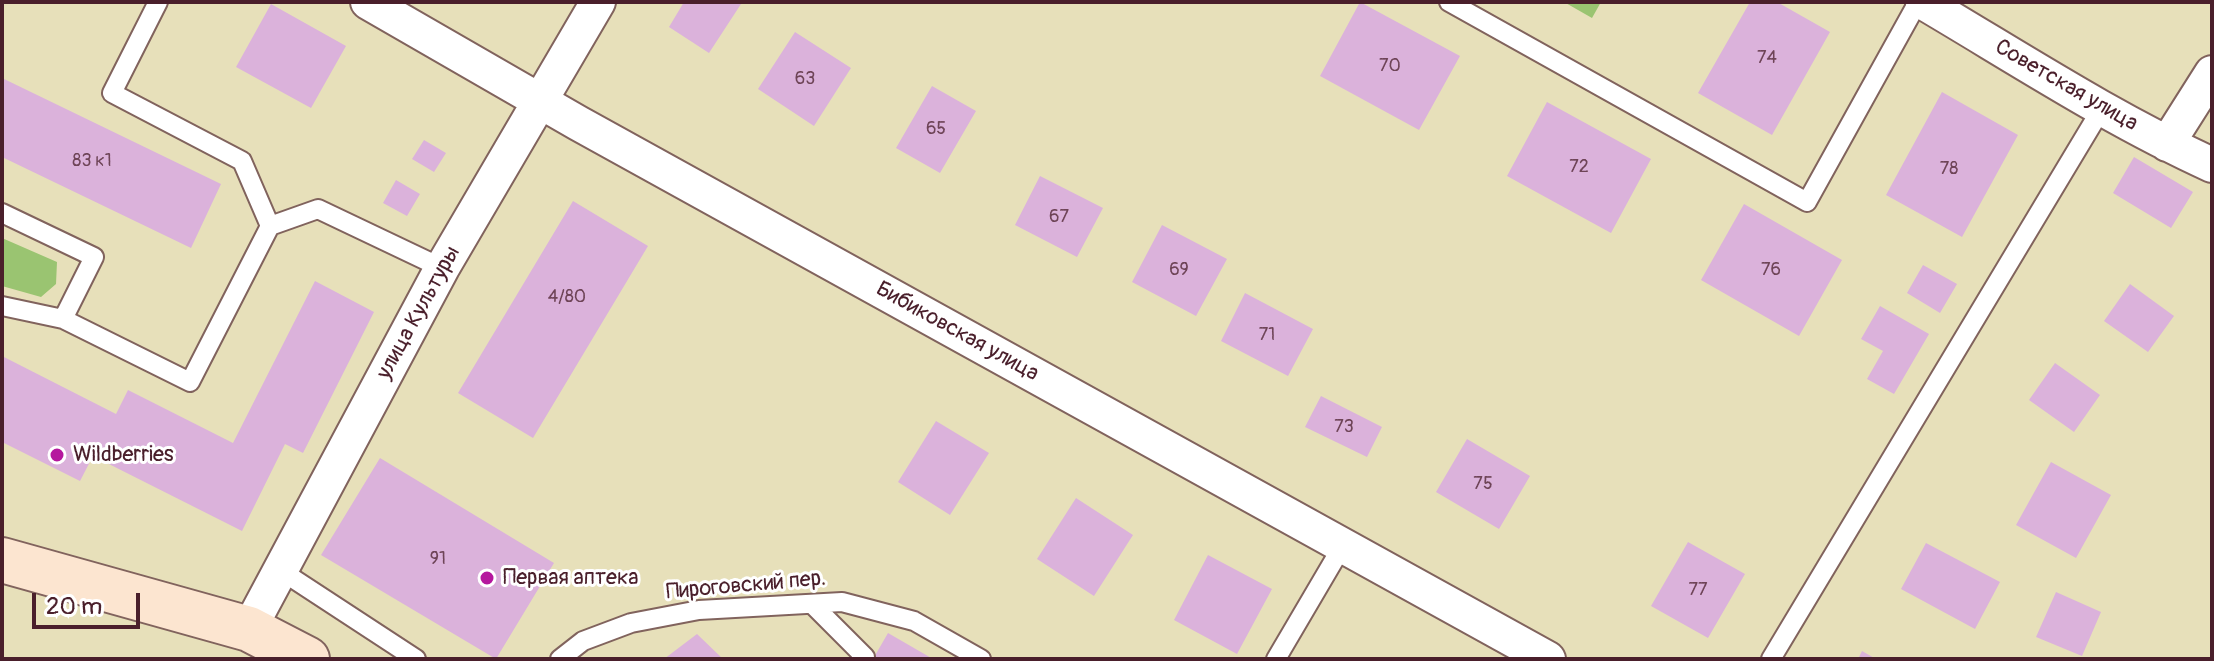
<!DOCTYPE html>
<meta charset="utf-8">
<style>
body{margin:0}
#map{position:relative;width:2214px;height:661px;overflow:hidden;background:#e7e0ba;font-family:Pangolin,sans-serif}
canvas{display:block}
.frame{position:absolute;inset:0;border:4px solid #4a1f2b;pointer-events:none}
.scale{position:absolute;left:32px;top:593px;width:108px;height:36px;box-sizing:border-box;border:4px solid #4a1f2b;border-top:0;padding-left:10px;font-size:24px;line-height:28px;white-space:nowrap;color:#4a1f2b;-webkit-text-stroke:6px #fff;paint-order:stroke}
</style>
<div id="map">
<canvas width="2214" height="661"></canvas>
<div class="frame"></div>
<div class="scale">20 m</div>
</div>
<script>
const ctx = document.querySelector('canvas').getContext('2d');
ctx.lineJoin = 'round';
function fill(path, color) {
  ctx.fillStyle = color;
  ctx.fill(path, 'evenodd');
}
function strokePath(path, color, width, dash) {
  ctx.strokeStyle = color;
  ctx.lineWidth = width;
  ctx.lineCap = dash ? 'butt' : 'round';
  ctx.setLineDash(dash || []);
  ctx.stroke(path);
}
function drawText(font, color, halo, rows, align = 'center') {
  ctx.font = font + ' Pangolin,sans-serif';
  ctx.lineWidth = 6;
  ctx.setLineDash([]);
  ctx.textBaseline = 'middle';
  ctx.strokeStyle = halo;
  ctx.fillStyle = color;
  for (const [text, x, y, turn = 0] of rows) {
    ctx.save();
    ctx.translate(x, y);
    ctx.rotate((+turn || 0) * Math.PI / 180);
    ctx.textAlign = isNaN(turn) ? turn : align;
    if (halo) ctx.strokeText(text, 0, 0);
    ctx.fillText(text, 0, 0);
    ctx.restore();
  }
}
fill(new Path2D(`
 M1564 2H1601L1592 18Z
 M2 238 57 262 56 284 41 297 2 286Z`), '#9ac471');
fill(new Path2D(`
 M684 2 741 4 709 53 669 27Z
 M1360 2 1460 56 1419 130 1320 76Z
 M1750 2H1777L1830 32 1772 135 1698 93Z
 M271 4 346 46 311 108 236 67Z
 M795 32 851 68 814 126 758 89Z
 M2 78 221 184 191 248 2 157Z
 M932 86 976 111 940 173 896 148Z
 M1942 92 2018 135 1962 237 1886 195Z
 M1547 102 1651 159 1611 233 1507 176Z
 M424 140 446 153 434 172 412 159Z
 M2134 157 2193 192 2171 228 2113 193Z
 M1040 176 1103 208 1077 257 1015 225Z
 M396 180 420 194 407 216 383 203Z
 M573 201 648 246 533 438 458 393Z
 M1744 204 1842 260 1799 336 1701 280Z
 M1162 225 1227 259 1196 316 1132 282Z
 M1923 265 1957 284 1940 313 1907 293Z
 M315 281 374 312 303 453 285 444 242 531 93 456 80 481 2 442V356L116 414 128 390 233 443Z
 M2130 284 2174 316 2148 352 2104 321Z
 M1245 293 1313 329 1288 376 1221 341Z
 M1880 306 1929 334 1894 394 1867 379 1883 351 1861 339Z
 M2055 363 2100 395 2074 432 2029 400Z
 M1321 396 1382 427 1367 457 1305 427Z
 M936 421 989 453 950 515 898 482Z
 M1467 439 1530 476 1499 529 1436 492Z
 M380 458 554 563 496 659 321 555Z
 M2051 462 2111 495 2076 558 2016 525Z
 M1076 498 1133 535 1094 596 1037 559Z
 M1688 542 1745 574 1708 638 1651 606Z
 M1926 543 2000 582 1975 629 1901 589Z
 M1208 555 1272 589 1237 654 1174 620Z
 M2056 592 2101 612 2082 656 2036 637Z
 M888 633 933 659H873Z
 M697 634 723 659H664Z
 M1862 651 1876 659H1858Z`), '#dbb2db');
const lane = new Path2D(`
 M158 2 112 93 242 161 270 226
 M1449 2 1807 202 1918 2
 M2 213 94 257 63 319
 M2 306 63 319 190 382 270 226 318 209 442 268
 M280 570 416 659
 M812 604 865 657
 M560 659 583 641 631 623 699 610 842 602 914 621 981 659
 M1276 659 1343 545
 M1771 659 2102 108`);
const street = new Path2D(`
 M368 2 578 123 1548 659
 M1923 2C2018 58 2111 119 2212 165
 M2167 144 2212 73
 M249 629 442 268 598 2`);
const secondary = new Path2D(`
 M2 560 249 629 307 659`);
strokePath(lane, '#81635d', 22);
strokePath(street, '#81635d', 38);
strokePath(secondary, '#81635d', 48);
strokePath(lane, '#fff', 18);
strokePath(street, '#fff', 34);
strokePath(secondary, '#fce5d0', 44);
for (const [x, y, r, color] of [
 [57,455,8,"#b5179e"],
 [487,578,8,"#b5179e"]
]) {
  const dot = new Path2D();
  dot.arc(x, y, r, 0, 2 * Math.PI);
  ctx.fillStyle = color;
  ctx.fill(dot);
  strokePath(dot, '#fff', 3);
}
drawText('18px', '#6e4457', null, [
 ["74",1767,58],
 ["70",1390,66],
 ["63",805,79],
 ["65",936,129],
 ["83 к1",92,161],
 ["72",1579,167],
 ["78",1949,169],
 ["67",1059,217],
 ["69",1179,270],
 ["76",1771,270],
 ["4/80",567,297],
 ["71",1267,335],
 ["73",1344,427],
 ["75",1483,484],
 ["91",438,559],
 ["77",1698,590]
]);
drawText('22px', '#4a1f2b', '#fff', [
 ["Советская улица",2066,86,30],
 ["улица Культуры",419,313,-61],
 ["Бибиковская улица",957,332,29],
 ["Пироговский пер.",746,586,-5]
]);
drawText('22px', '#4a1f2b', '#fff', [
 ["Wildberries",73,455],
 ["Первая аптека",503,578]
], 'left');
</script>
